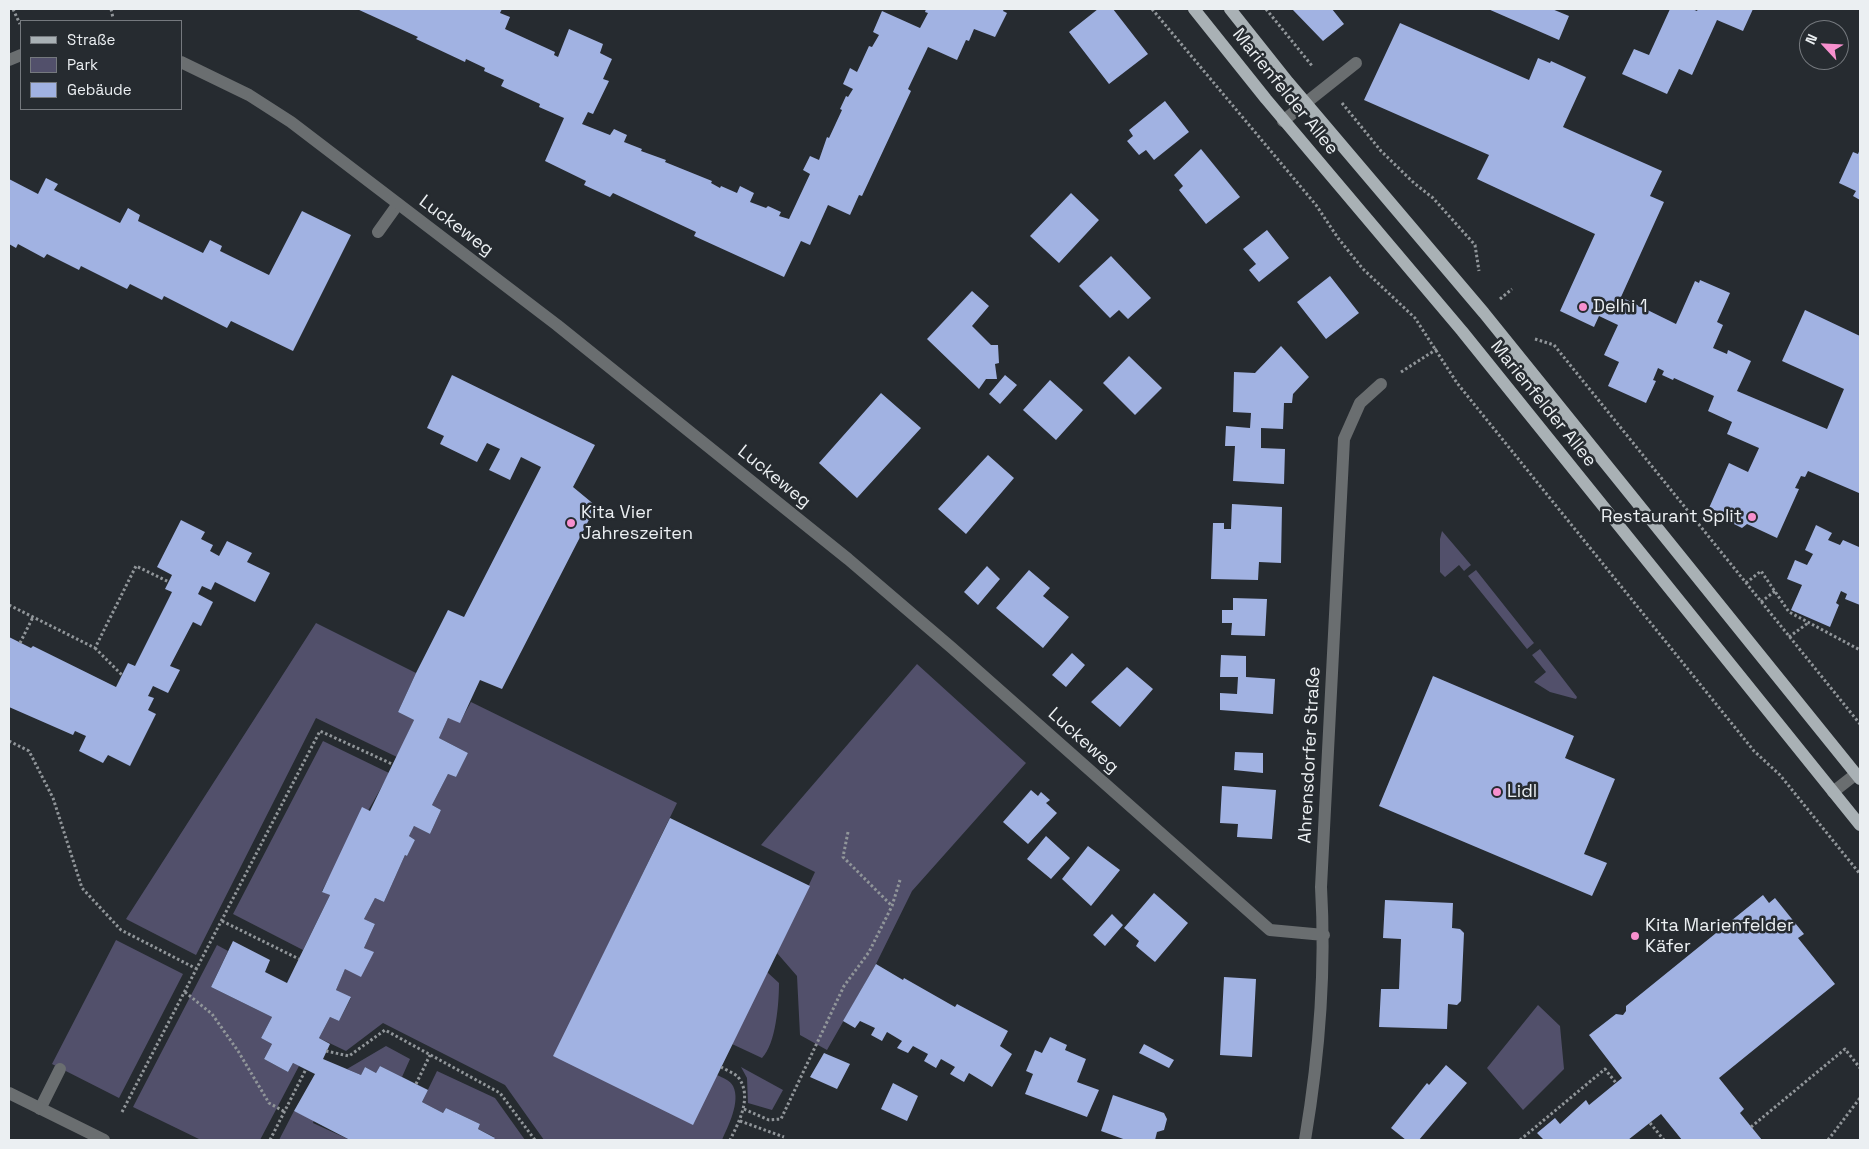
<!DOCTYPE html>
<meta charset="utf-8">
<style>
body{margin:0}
#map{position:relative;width:1869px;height:1149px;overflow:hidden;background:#262b30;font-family:"Space Grotesk",sans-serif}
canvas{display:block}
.frame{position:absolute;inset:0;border:10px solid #ebeff2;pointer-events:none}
.legend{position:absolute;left:20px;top:20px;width:162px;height:90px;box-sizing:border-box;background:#262b30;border:1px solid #75797e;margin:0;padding:6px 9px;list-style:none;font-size:15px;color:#ebeff2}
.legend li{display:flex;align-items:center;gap:10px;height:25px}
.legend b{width:25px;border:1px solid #75797e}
.north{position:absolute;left:1799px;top:20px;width:50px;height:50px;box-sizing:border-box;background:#262b30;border:1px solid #75797e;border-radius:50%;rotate:295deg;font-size:14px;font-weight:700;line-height:20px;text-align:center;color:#ebeff2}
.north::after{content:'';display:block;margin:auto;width:18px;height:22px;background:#f790ce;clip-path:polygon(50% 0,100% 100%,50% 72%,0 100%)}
</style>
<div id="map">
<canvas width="1869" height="1149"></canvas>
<div class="frame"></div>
<ul class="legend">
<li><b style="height:6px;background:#a9b1b5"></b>Straße</li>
<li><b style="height:14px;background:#52506b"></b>Park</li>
<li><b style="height:14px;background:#a1b2e2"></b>Gebäude</li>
</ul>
<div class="north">N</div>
</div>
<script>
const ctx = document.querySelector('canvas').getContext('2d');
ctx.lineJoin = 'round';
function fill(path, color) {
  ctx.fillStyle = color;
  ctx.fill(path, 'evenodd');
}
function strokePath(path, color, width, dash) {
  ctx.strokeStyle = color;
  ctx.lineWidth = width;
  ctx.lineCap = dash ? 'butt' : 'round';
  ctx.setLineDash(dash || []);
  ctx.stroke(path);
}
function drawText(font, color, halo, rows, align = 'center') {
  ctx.font = font + ' "Space Grotesk",sans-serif';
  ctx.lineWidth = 5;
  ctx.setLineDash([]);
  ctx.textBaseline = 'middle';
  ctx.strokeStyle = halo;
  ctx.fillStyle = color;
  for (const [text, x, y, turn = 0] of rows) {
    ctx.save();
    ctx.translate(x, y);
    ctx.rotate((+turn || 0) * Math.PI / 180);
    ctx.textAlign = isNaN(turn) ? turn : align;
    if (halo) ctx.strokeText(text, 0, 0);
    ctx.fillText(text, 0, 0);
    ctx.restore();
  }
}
fill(new Path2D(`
 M1442 531 1471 565 1464 571 1459 565 1445 577 1440 572V539Z
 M1476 570 1534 643 1527 649 1468 576Z
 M316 623 416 673 398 712 414 720 397 757 316 718 196 955 126 919Z
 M1540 649 1577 697 1576 699 1550 692 1534 682 1546 672 1532 655Z
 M917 664 1026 763 912 891 876 964 827 1050 800 1035 797 976 777 953 815 872 761 845Z
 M471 702 677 803 554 1056 717 1075C723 1078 730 1080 733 1086 741 1102 728 1126 722 1140H544L505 1085 383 1023 346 1051 319 1038 330 1017 339 1021 351 998 336 990 345 969 373 952 364 948 375 924 364 919 375 898 384 902 405 855 407 856 415 840 409 836 414 826 430 834 441 810 432 805 448 774 456 777 468 753 439 738 448 718 460 722Z
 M323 741 389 773C368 813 343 851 322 891L330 895 303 950 233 914Z
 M116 940 183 974 119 1098 52 1064Z
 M217 945 228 951 211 987 272 1017 261 1038 272 1044 264 1059 288 1072 293 1063 299 1066 260 1140H201L133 1107Z
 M767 972 779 983C779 1003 776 1044 762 1058L732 1044Z
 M1538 1005 1560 1026 1564 1069 1523 1110 1487 1068Z
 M386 1046 410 1059 402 1077 380 1066 376 1073 365 1067 361 1075 347 1069Z
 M741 1067 783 1090 772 1110 748 1103 747 1078Z
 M437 1071 495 1098 525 1140H494V1137L478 1129 480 1124 446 1108 443 1113 422 1102Z
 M294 1111 314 1120 313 1123 350 1140H279Z`), '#52506b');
fill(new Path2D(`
 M357 9H502L500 13 510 17 505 29 555 52 554 55 558 57 569 29 603 44 600 53 612 59 603 79 609 81 593 114 588 112 582 124 610 135 614 129 627 135 624 142 642 149 641 151 666 160 665 162 712 181 711 183 720 188 721 186 737 193 740 186 754 193 750 202 766 208 768 206 781 212 779 216 789 219 810 174 803 170 810 156 819 160 827 137 829 138 842 110 840 109 846 96 848 97 853 89 843 84 850 68 857 72 869 46 872 47 879 35 873 32 882 11 920 28 928 13 925 12 926 9H1004L1003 11 1007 13 995 37 974 29 969 41 966 40 957 60 928 47 908 89 911 91 862 196 859 195 850 215 828 205 810 245 801 241 784 277 694 236 696 232 613 193 610 197 584 185 586 181 545 161 564 118 539 107 540 104 501 86 504 80 484 71 485 68 466 59 465 62 416 39 418 37Z
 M1098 9H1113L1148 54 1109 84 1069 32Z
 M1292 9H1332L1344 24 1323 41Z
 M1488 9H1552L1569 16 1559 40Z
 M1670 9H1692L1697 11 1698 9H1753L1743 31 1717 20 1692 75 1679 69 1667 94 1622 74 1634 49 1649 55Z
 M1400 23 1529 80 1538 58 1550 63 1551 61 1586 77 1563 127 1662 171 1650 196 1664 202 1621 297 1676 324 1695 281 1699 283 1700 280 1730 293 1717 322 1723 325 1713 348 1727 354 1728 350 1751 361 1737 391 1827 429 1844 389 1782 361 1805 310 1860 336 1859 493 1808 471 1805 477 1801 476 1795 488 1799 489 1777 538 1747 524 1742 528 1728 521 1730 517 1709 508 1729 463 1748 472 1759 448 1727 434 1732 422 1708 411 1714 396 1674 378 1673 380 1662 375 1664 371 1658 368 1653 380 1656 381 1646 403 1608 386 1619 362 1604 355 1618 325 1599 316 1594 327 1560 311 1595 234 1477 179 1489 155 1364 100Z
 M1165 101 1189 132 1154 160 1146 150 1139 155 1127 141 1133 136 1129 130Z
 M1201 149 1240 197 1206 224 1179 190 1183 186 1174 175Z
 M1860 149V200L1853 196 1856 191 1839 183 1853 152 1858 154Z
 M46 178 58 184 54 190 120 223 128 208 140 215 138 221 203 253 210 240 222 246 220 251 269 275 302 211 351 235 293 351 231 321 227 328 164 296 162 300 130 284 127 289 81 266 79 270 47 254 44 258 18 244 16 248 9 244V179L38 194Z
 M1071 193 1099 220 1059 263 1030 236Z
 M1267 230 1289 258 1259 282 1249 270 1256 264 1243 249Z
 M1111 256 1151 298 1128 319 1119 310 1110 318 1079 286Z
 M1330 276 1359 313 1326 339 1297 302Z
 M972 291 989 306 972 326 991 345H998L999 363 995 364 997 379H986L979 389 927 339Z
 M1281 346 1309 377 1293 394 1292 403H1284L1283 429 1261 428V448L1285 449 1284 484 1233 481 1235 446H1225L1226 426 1250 428 1251 413 1233 412 1234 372 1255 373Z
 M1129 356 1162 388 1135 415 1103 383Z
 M452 375 595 445 573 487 596 506 502 689 480 680 460 723 448 718 439 738 468 753 456 777 448 774 432 805 441 810 430 834 414 826 409 836 415 840 407 856 405 855 384 902 375 898 364 919 375 924 364 948 374 952 361 977 345 969 336 990 351 997 339 1021 330 1017 319 1038 330 1044 323 1059 361 1075 365 1067 376 1073 380 1066 428 1090 422 1102 443 1113 446 1108 480 1124 478 1129 495 1138 493 1140H350L294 1111 315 1074 293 1063 288 1072 264 1059 272 1044 261 1038 272 1017 211 987 233 941 270 960 265 972 287 983 330 895 322 892 362 807 370 811 414 720 398 712 416 673 448 610 464 617 541 467 521 457 510 480 489 470 500 449 487 443 477 462 440 444 444 436 427 428Z
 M1005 375 1017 385 1000 404 989 394Z
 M1050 380 1083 410 1056 440 1023 410Z
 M881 393 921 428 857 498 819 463Z
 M988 455 1014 478 966 534 938 509Z
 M1232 504 1282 507 1281 563 1259 562 1258 580 1211 579 1213 523H1224V529H1231Z
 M181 520 205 532 201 539 213 545 210 551 219 556 227 541 252 553 247 562 270 573 255 602 215 582 211 590 202 586 198 594 213 602 201 626 193 622 170 666 180 670 168 693 153 686 148 696 154 698 148 710 156 714 130 766 108 755 103 763 79 751 86 736 75 731 73 735 9 707V637L31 648 33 646 116 687 128 663 135 666 172 592 165 589 172 575 157 567Z
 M1816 525 1832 533 1828 540 1840 545 1843 540 1859 547 1860 543V605L1845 599 1847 594 1841 591 1836 603 1839 605 1830 627 1791 610 1802 585 1787 579 1795 560 1807 565 1813 554 1805 550Z
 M987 566 1000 579 978 605 964 592Z
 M1029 570 1050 588 1043 596 1069 617 1043 648 996 608Z
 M1233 598 1267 599 1265 636 1231 635 1232 623H1222V610H1233Z
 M1072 653 1085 665 1066 687 1052 675Z
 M1221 655 1246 656V677L1275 679 1273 714 1220 710V693L1237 694 1238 677H1220Z
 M1127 667 1153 689 1120 727 1091 702Z
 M1433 676 1574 736 1565 758 1615 779 1584 854 1607 863 1592 896 1379 806Z
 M1235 752 1263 753V773L1234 770Z
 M1222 786 1276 790 1272 839 1237 837 1238 824 1220 823Z
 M1031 790 1038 796 1041 792 1050 800 1046 803 1057 813 1028 844 1003 822Z
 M670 818 810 886 693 1125 553 1056Z
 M1046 836 1070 858 1051 879 1027 859Z
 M1088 846 1120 870 1091 906 1062 879Z
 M1154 893 1188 923 1155 962 1136 946 1139 941 1124 928Z
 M1763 895 1769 903 1775 898 1804 934 1798 938 1835 984 1719 1078 1744 1109 1740 1113 1762 1140H1682L1661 1114 1628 1140H1541L1543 1139 1537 1133 1555 1118 1560 1124 1586 1100 1589 1105 1622 1078 1589 1035 1616 1014 1623 1015 1626 1011V1006Z
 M1385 900 1453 903 1452 928 1460 929 1464 933 1461 1001 1457 1005 1448 1004 1447 1029 1379 1027 1381 989H1399L1401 939 1383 938Z
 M1112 914 1123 925 1105 946 1093 935Z
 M876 964 903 980 904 978 955 1007 957 1004 1008 1031 1000 1046 1012 1054 992 1087 969 1073 964 1082 950 1074 955 1067 941 1059 936 1068 924 1061 928 1054 913 1046 908 1053 897 1048 902 1041 887 1032 882 1041 871 1035 875 1028 860 1021 855 1028 843 1021Z
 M1224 977 1256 979 1252 1057 1220 1055Z
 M1050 1037 1067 1045 1065 1050 1086 1059 1077 1082 1099 1090 1087 1117 1025 1094 1033 1074 1026 1071 1035 1050 1042 1053Z
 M1144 1044 1174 1060 1169 1068 1139 1053Z
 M824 1053 850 1064 837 1089 810 1077Z
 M1446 1065 1467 1083 1419 1140H1406L1391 1128 1427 1083 1429 1085Z
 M893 1083 918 1096 907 1121 881 1109Z
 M1113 1095 1164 1113 1167 1119 1164 1130 1157 1132 1155 1140H1126L1101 1131Z`), '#a1b2e2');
strokePath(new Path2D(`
 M13 9 20 24
 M111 9 113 18
 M1152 9 1316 205 1338 238 1363 269 1415 318 1457 383 1754 751 1780 775 1860 874
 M1266 9 1313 67
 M1342 103 1381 151 1414 183 1433 198 1475 245 1479 271
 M1500 299 1512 289
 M1535 339 1554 345 1860 724
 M1401 372 1437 349
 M1746 583 1761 571 1789 612 1860 650
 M1761 602 1775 591
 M9 605 95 648 136 566 169 582
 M1789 637 1808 623
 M20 643 33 617
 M95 648 122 675
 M9 741 29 751 53 798 82 888 121 930 197 969
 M848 832 843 857 892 906
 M222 921 299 959
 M185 992 212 1014 238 1051 269 1103 285 1112
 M326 1051 349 1056 385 1030 500 1093 535 1140
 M721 1067C726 1070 734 1073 738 1077 753 1096 739 1122 730 1140
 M416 1084 430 1055
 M744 1109 769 1120 781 1119 844 986 869 952 892 906 900 880
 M122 1112 320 731 392 764
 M740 1121 784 1137
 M1650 1123 1664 1140
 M1751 1127 1845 1049 1860 1068
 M270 1140 306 1069
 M1520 1140 1605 1069 1616 1083
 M1828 1140 1860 1098`), '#91969a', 3, [2.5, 2.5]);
strokePath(new Path2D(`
 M1283 121 1356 63
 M378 232 398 204
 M1833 792 1856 774
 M40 1109 60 1069`), '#6a6e70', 12);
strokePath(new Path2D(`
 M9 60 21 55
 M181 62 249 95 291 122 557 325 848 559 952 648 1270 930 1324 935
 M9 1093 104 1140
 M1305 1140C1319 1057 1326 971 1321 887L1344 439 1360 403 1381 384`), '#6a6e70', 12);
strokePath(new Path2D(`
 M1194 9 1266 99 1462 331 1860 825
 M1230 9 1288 82 1484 313 1860 779`), '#a9b1b5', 12);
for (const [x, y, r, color] of [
 [1583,307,5,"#f790ce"],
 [1752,517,5,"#f790ce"],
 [571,523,5,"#f790ce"],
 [1497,792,5,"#f790ce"],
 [1635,936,5,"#f790ce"]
]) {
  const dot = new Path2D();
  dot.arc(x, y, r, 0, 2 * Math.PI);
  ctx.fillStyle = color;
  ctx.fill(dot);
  strokePath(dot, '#262b30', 2);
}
drawText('18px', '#ebeff2', '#262b30', [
 ["Marienfelder Allee",1285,92,51],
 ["Luckeweg",456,226,37],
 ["Marienfelder Allee",1543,404,51],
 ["Luckeweg",774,477,39],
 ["Luckeweg",1083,741,42],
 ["Ahrensdorfer Straße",1310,755,-87]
]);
drawText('18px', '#ebeff2', '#262b30', [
 ["Delhi 1",1593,307],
 ["Kita Vier",581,513],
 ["Jahreszeiten",581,534],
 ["Restaurant Split",1742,517,"right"],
 ["Lidl",1507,792],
 ["Kita Marienfelder",1645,926],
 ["Käfer",1645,947]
], 'left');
</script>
